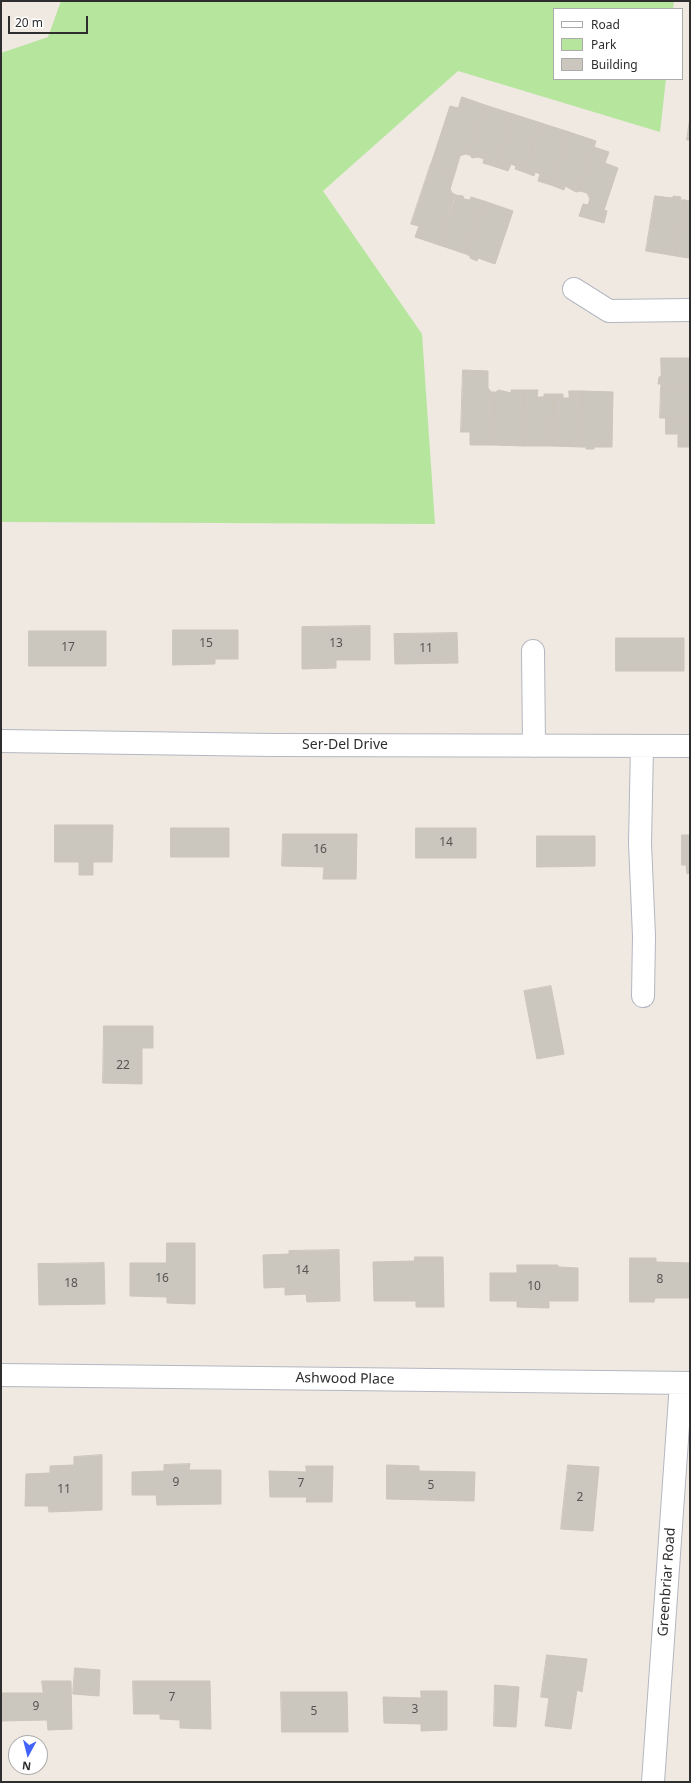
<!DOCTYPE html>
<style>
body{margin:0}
#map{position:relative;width:691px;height:1783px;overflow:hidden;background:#efe9e1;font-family:"Noto Sans",sans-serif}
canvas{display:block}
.frame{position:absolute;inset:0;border:2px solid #2e2e2e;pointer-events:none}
.legend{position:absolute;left:553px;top:8px;width:130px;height:72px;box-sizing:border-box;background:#fff;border:1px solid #ababab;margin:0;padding:5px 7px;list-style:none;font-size:12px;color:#2e2e2e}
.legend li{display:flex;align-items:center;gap:8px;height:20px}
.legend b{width:20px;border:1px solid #ababab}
.north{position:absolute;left:8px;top:1735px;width:40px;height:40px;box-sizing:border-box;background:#fff;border:1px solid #ababab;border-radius:50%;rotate:187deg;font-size:11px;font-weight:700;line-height:16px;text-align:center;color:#2e2e2e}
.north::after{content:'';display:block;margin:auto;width:14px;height:18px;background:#4264fb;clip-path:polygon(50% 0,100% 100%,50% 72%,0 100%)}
.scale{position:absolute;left:8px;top:16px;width:80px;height:18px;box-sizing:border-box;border:2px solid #2e2e2e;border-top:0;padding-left:5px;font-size:12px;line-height:14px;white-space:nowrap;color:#2e2e2e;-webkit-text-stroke:3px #fff;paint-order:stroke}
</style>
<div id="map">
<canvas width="691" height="1783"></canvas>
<div class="frame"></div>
<ul class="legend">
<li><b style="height:5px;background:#fff"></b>Road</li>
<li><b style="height:11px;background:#b6e59e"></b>Park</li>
<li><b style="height:11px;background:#cbc7bf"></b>Building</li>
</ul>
<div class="north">N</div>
<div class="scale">20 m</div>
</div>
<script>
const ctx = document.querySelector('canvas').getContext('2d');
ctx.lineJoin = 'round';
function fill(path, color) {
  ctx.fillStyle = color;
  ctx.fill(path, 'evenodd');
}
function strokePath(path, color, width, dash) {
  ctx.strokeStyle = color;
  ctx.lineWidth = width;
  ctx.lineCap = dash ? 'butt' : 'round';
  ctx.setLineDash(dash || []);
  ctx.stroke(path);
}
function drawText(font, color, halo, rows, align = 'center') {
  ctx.font = font + ' "Noto Sans",sans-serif';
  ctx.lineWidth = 3.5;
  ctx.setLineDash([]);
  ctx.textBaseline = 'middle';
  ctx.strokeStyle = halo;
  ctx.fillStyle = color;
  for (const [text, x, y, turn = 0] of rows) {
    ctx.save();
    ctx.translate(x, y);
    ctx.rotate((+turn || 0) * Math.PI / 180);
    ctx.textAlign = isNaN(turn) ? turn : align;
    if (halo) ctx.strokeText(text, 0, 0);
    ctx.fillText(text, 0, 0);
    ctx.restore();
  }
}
fill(new Path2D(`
 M61 1H674L673 9H554V79H666L660 132 458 71 323 191 422 334 435 524 1 522V53L48 37Z`), '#b6e59e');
const building = new Path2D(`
 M462 97 485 105 469 155 465 154 460 156 455 173 431 164 450 106 458 108Z
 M485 105 513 114 496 167 483 163 484 159 478 157 472 158 469 154Z
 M513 114 541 123 524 172 515 169 516 166 511 164 508 171 496 167Z
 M690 118V140H687Z
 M541 123 569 132 551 185 538 181 540 174 535 172 534 176 524 172Z
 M569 132 596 141 580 191 576 192 565 186 564 190 551 185Z
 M594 147 609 152 605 163 618 168 604 210 607 211 604 223 579 216 583 204 588 205 590 199 587 193 580 191Z
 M431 164 455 173 450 189 452 193 456 195 439 245 415 237 419 226 411 224Z
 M455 195 463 196 464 199 470 200 471 197 484 201 466 254 439 245Z
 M655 196 673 198V196L681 197 680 200H685L676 256 646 251Z
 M685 200 690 201 689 258 676 256Z
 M484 201 513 211 495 264 478 258 477 261 470 258V256L466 254Z
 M661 358H690V389L661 388V384H658L659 377 661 376Z
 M463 370 488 371V388L491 392H495L494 445H470V432H461Z
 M661 388 690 389V418H660Z
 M499 390 511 393V390H524L523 446 494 445 495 393Z
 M524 390H538L537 397H544V394H553L552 446H523Z
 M569 391H583L582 447 552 446 553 394H563V398H569Z
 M583 391 613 392 612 447H594V449H586V447H582Z
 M666 418H690V447H678V434H666Z
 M370 626V660H336V668L302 669V627Z
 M173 630H238V659H215V664L173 665Z
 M29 631H106V666H29Z
 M457 633 458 663 395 664 394 634Z
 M616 638H684V671H616Z
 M55 825H113L112 862H93V875H79V862H55Z
 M171 828H229V857H171Z
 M416 828H476V858H416Z
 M283 834H357L356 879H323L324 867 282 866Z
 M682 835H690V873L687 874 686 865H682Z
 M537 836H595V866L537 867Z
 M551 986 564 1054 537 1059 524 991Z
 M104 1026H153V1048H142V1084L103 1083Z
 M167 1243H195V1304L167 1303V1297L130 1296V1263H166Z
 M339 1250 340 1301 307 1302 306 1294 285 1295V1287L264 1288 263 1255 289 1254V1251Z
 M415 1257H443L444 1307H416V1301H374L373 1262 414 1261Z
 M630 1258H656V1262L690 1263V1298H655L654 1302H630Z
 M104 1263 105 1304 39 1305 38 1264Z
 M517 1265H558V1267L578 1268V1301H549V1308L517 1307V1301H490V1273H517Z
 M102 1455V1510L49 1512 48 1506H25L26 1474 50 1473V1466L74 1465V1457Z
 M190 1464 189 1470H221V1504L157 1505 156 1495H132V1472L164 1471V1465Z
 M387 1465 419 1466V1471L475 1472 474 1501 387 1499Z
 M568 1465 599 1467 593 1531 561 1529Z
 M306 1466H333L332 1502H306L307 1497H270L269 1471 306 1472Z
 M547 1655 587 1659 582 1692 577 1690 571 1729 545 1726 549 1698 541 1697Z
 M75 1668 100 1670 99 1696 73 1694Z
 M42 1681H71L72 1729 48 1730 47 1720 1 1721V1693H43Z
 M133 1681H210L211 1729 180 1728V1720L160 1719V1714H134Z
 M495 1685 519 1687 516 1727 494 1726Z
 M421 1691H447V1730L421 1731V1724L384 1723 383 1697 421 1698Z
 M281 1692H347L348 1732H282Z`);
fill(building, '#cbc7bf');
strokePath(building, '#cbc5ba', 1);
const minor = new Path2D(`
 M574 289 609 311 690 310
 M533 651 534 746
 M1 741 272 745 690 746
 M642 746 640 843 644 936 643 996
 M1 1375 690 1383
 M653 1782 681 1383`);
strokePath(minor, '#b4b7c1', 24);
strokePath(minor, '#fff', 22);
drawText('12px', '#555452', null, [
 ["15",206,644],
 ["13",336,644],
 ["17",68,648],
 ["11",426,649],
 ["14",446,843],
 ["16",320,850],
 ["22",123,1066],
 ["14",302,1271],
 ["16",162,1279],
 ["8",660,1280],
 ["18",71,1284],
 ["10",534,1287],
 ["9",176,1483],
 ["7",301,1484],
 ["5",431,1486],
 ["11",64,1490],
 ["2",580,1498],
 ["7",172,1698],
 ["9",36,1707],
 ["3",415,1710],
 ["5",314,1712]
]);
drawText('14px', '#2e2e2e', '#fff', [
 ["Ser-Del Drive",345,745],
 ["Ashwood Place",345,1379,1],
 ["Greenbriar Road",667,1582,-86]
]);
</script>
